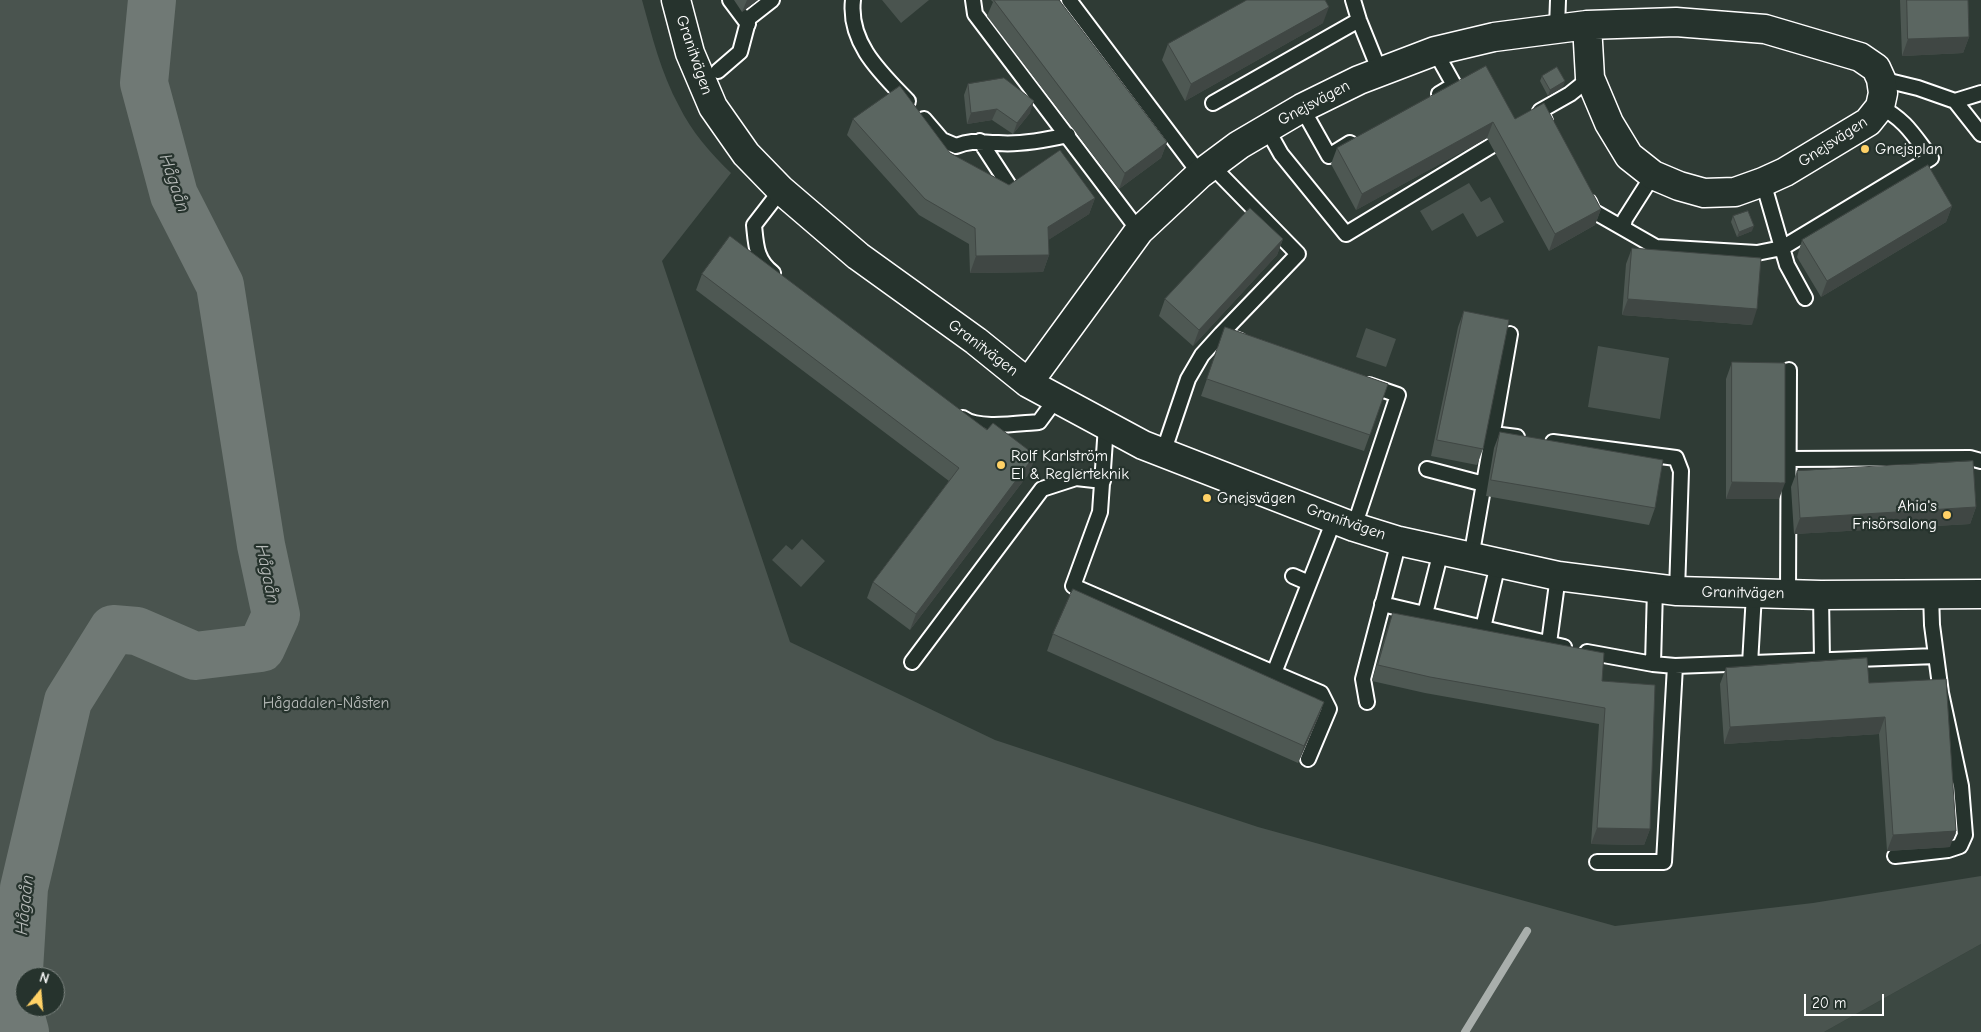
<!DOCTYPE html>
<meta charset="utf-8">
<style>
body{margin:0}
#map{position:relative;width:1981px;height:1032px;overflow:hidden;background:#2f3b35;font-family:"Comic Neue",sans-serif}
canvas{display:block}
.north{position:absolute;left:15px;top:967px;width:50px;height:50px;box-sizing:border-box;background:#26332d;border:1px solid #7d8581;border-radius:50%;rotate:17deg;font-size:14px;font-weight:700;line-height:20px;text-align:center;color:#fff}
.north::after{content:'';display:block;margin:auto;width:18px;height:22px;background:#ffd166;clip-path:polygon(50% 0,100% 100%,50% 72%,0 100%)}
.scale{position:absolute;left:1804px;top:994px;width:80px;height:22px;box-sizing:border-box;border:2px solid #fff;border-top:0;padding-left:6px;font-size:15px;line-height:18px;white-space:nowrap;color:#fff;-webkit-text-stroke:4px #26332d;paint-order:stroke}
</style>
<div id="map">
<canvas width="1981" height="1032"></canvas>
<div class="north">N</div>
<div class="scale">20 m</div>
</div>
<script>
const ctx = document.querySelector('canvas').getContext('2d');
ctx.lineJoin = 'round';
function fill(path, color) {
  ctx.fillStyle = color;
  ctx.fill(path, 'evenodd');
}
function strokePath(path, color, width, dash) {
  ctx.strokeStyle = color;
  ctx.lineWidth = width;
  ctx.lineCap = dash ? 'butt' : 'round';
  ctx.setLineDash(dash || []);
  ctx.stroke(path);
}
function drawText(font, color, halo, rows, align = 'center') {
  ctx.font = font + ' "Comic Neue",sans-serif';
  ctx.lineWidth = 4.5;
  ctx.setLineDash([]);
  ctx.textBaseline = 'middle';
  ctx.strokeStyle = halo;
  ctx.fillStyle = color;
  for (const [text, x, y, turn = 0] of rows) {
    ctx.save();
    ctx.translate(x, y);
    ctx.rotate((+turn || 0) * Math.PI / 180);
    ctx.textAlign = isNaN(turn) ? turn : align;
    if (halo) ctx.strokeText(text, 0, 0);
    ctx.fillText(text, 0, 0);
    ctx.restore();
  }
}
fill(new Path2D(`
 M1981 944V1032H1824Z`), '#3c4842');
fill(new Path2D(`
 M0 0H642C652 36 661 73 679 106 691 131 711 154 731 173L662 261 790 642 995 740 1258 827 1615 926 1813 903 1981 876V944L1824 1032H0ZM25 977H55V1007H25Z
 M882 0H929L901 23Z
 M1469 183 1481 202 1490 197 1504 222 1477 237 1463 213 1432 231 1420 211Z
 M1366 328 1396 339 1386 367 1356 357Z
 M1598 346 1669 358 1660 419 1588 407Z
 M802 539 825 561 801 587 772 560 786 545 792 550Z`), '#4a544f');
strokePath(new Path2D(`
 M1465 1032 1527 931`), '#a9afac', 8);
strokePath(new Path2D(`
 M25 1032 17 1003 24 888 68 701 113 629 137 631 195 656 261 648 276 615 261 545 220 285 174 195 144 83 152 0`), '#707975', 48);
const lane = new Path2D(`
 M730 0 748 24
 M853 0C848 43 881 73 908 101
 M973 0 975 14 1139 231
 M1069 0 1200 174
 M1353 0 1359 20 1380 72
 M1557 28 1558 0
 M1435 51 1454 85 1439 94
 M718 71 740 52 749 18 772 0
 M1881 79 1918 88 1955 101 1981 134
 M1955 101 1981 93
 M1213 103 1359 20
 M1302 108 1329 156 1350 143
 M924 119 942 140 956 146C974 139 981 143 998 143 1020 145 1046 140 1068 135
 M1545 121 1540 111 1570 94 1590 78
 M1267 129 1281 154 1346 234 1491 146
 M980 141 1008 184
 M1211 165 1298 254 1221 334 1240 341
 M1763 182 1787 265 1805 298
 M1589 202 1593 211 1656 247 1757 253 1782 248 1931 158C1914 136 1905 119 1880 107
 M1623 228 1625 219 1653 175
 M773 273C756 260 756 245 754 225L781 190
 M963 418C978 430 1020 423 1039 422L1056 399
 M1106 426 1100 512 1073 586 1274 673 1334 520
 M1493 434 1517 437
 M1553 442 1676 458 1681 471 1677 591
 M1163 453 1188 379 1202 355 1221 334
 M1788 459 1970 458 1981 461
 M1427 469 1484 484
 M1354 527 1398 395 1369 385
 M1471 558 1510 334
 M1293 576 1309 583
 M1655 589 1653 664 1675 666
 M1788 594 1789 370
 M1821 595 1822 661
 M1382 604 1564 647
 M1425 614 1441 551
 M1483 628 1498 564
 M1549 643 1558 576
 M1587 652 1653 664
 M912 662 1042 489 1076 478 1103 481
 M1750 664 1754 594
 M1274 673 1321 693 1329 709 1308 759
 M1367 702 1363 679 1399 541
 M1895 856 1948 850 1960 846 1965 835 1961 786 1941 693 1932 625 1931 594
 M1597 862H1664L1675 666 1936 656`);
const street = new Path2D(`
 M676 0 690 53 713 107 746 154 781 190 858 256 976 341 1028 383 1143 445 1354 527 1399 541 1558 576 1677 591 1821 595 1981 594
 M1028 383 1139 231 1200 174 1239 145 1302 108 1359 80 1435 51 1494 37 1587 25 1676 22 1765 29 1860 57 1876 68 1881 79 1883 93 1880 107 1868 122 1785 172 1763 182 1735 192 1704 193 1679 186 1653 175 1629 156 1609 123 1590 78 1587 25`);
strokePath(lane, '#fff', 18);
strokePath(street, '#fff', 31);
strokePath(lane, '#26332d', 14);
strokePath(street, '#26332d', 28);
fill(new Path2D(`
 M734 0H758L742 12Z
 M991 0H1059L1167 142 1161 158 1119 189 987 16 993 2Z
 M1900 0H1968L1969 37 1963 53 1902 56Z
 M1323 23 1185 101 1162 60 1168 44Z
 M1542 76 1563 87 1548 96 1540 81Z
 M968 84 1030 113 1013 134 992 120 967 124 964 95Z
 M853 119 950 153 1009 185 1095 198 1089 214 1048 240 1049 255 1043 272 970 273 969 244 919 215 847 135Z
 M1515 119 1601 209 1595 225 1549 251 1487 138 1356 210 1331 164 1337 148Z
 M1952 206 1946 222 1821 297 1797 257 1802 240Z
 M1733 216 1752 231 1737 237 1731 222Z
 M1283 239 1277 255 1193 346 1159 316 1165 299Z
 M1632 248 1752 325 1622 315 1626 264Z
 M702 274 1035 455 1030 472 910 630 867 598 873 582 949 481 696 290Z
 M1464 311 1483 449 1477 465 1431 456 1458 327Z
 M1225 327 1388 384 1364 451 1201 396Z
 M1732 362 1779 499H1726V379Z
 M1500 432 1655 508 1649 525 1486 496 1494 448Z
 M1797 471 1976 507 1970 524 1794 534 1791 487Z
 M1393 613 1602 681 1650 829 1644 845 1591 844 1599 724 1425 693 1372 681 1387 630Z
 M1053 634 1324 702 1318 718 1298 763 1047 651Z
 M1726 668 1869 683 1950 847 1887 851 1879 734 1724 744 1720 684Z`), '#4e5853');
fill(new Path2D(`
 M747 0H758L742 12Z
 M1329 7 1323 23 1185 101 1191 84Z
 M1969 37 1963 53 1902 56 1908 39Z
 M1565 81 1563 87 1548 96 1550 90Z
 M1034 101 1030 113 1013 134 1017 123Z
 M997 109 992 120 967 124 971 113Z
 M1493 122 1487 138 1356 210 1362 194Z
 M1167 142 1161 158 1119 189 1125 173Z
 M1095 198 1089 214 1042 244 1048 227Z
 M1952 206 1946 222 1821 297 1827 281Z
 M1601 209 1595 225 1549 251 1555 234Z
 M1754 226 1752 231 1737 237 1739 232Z
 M1283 239 1277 255 1193 346 1199 330Z
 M1049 255 1043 272 970 273 976 256Z
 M1628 299 1757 309 1752 325 1622 315Z
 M1035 455 1030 472 910 630 916 614Z
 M1732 482 1785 483 1779 499H1726Z
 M1976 507 1970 524 1794 534 1800 518Z
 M1324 702 1318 718 1298 763 1304 746Z
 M1885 717 1879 734 1724 744 1730 727Z
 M1597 828 1650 829 1644 845 1591 844Z
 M1956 831 1950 847 1887 851 1893 835Z`), '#404744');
const building = new Path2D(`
 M994 0H1059L1167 142 1125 173Z
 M1247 0H1325L1329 7 1191 84 1168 44Z
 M1907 0H1968L1969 37 1908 39Z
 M1486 66 1515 119 1544 103 1601 209 1555 234 1493 122 1362 194 1337 148Z
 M1557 67 1565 81 1550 90 1542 76Z
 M1004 78 1034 101 1017 123 997 109 971 113 968 84Z
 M900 86 950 153 1009 185 1060 150 1095 198 1048 227 1049 255 976 256 975 228 925 199 853 119Z
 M1928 165 1952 206 1827 281 1802 240Z
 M1250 208 1283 239 1199 330 1165 299Z
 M1748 211 1754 226 1739 232 1733 216Z
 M730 236 987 430 993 423 1035 455 916 614 873 582 959 468 702 274Z
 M1632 248 1761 258 1757 309 1628 299Z
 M1464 311 1509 320 1483 449 1437 440Z
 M1225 327 1388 384 1370 435 1207 379Z
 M1732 362 1785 363V483L1732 482Z
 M1500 432 1663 460 1655 508 1491 480Z
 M1973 461 1976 507 1800 518 1797 471Z
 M1073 589 1324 702 1304 746 1053 634Z
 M1393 613 1604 653 1602 681 1655 685 1650 829 1597 828 1605 708 1430 677 1378 665Z
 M1867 658 1869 683 1946 679 1956 831 1893 835 1885 717 1730 727 1726 668Z`);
fill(building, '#5b6661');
strokePath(building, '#404744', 1);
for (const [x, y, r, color] of [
 [1865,149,5,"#ffd166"],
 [1001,465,5,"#ffd166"],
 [1207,498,5,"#ffd166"],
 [1947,515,5,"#ffd166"]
]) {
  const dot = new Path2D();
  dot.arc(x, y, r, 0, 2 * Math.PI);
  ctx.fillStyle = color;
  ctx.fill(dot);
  strokePath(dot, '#26332d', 2);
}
drawText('16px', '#fff', '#26332d', [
 ["Granitvägen",694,55,71],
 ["Gnejsvägen",1314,103,-28],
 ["Gnejsvägen",1833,142,-33],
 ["Granitvägen",983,348,37],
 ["Granitvägen",1346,522,19],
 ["Granitvägen",1743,593,1]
]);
drawText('16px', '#fff', '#26332d', [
 ["Gnejsplan",1875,149],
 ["Rolf Karlström",1011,456],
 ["El & Reglerteknik",1011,474],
 ["Gnejsvägen",1217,498],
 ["Ahia's",1937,506,"right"],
 ["Frisörsalong",1937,524,"right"]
], 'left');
drawText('16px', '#b7bbb9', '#26332d', [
 ["Hågadalen-Nåsten",326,703]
]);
drawText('italic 18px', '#b8bcba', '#26332d', [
 ["Hågaån",174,183,71],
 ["Hågaån",267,574,78],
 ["Hågaån",25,905,-84]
]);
</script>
